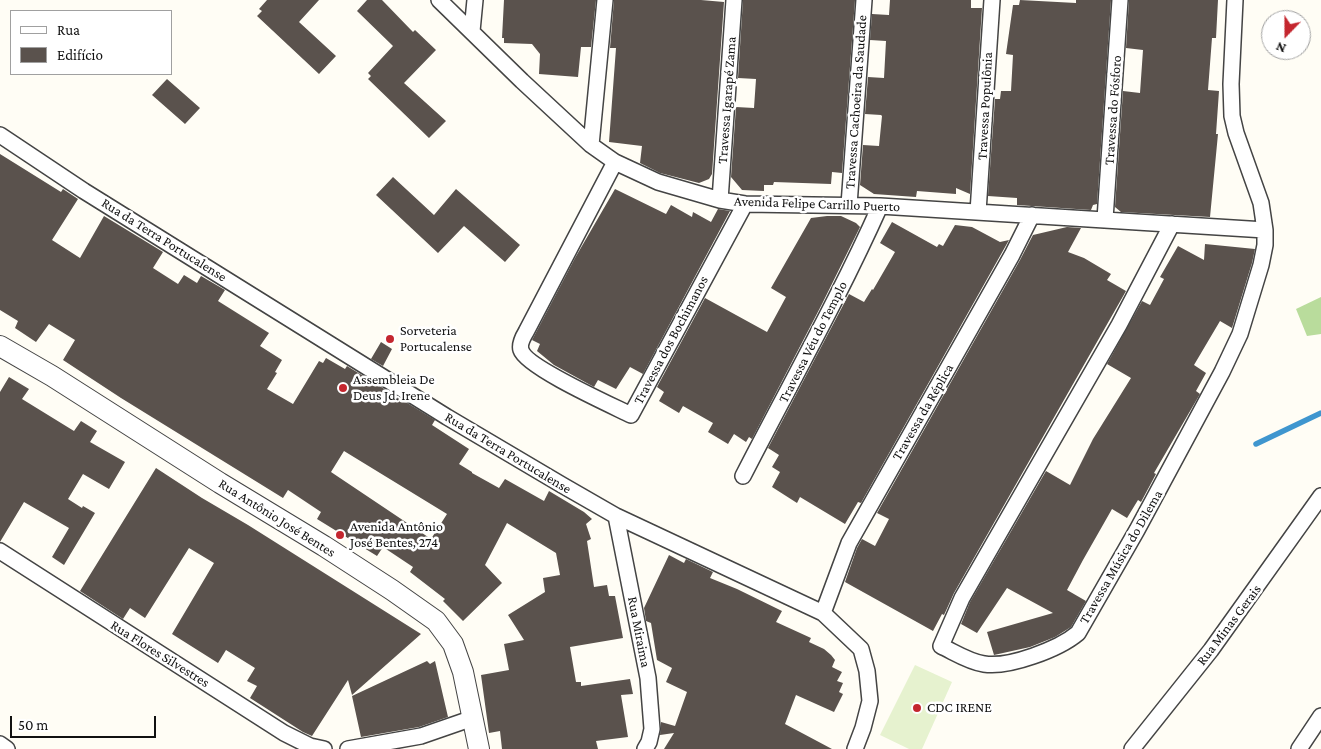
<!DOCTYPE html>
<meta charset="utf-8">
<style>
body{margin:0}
#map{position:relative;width:1321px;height:749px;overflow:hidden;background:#fffdf5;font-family:"Crimson Pro",serif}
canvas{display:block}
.legend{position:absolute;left:10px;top:10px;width:162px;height:65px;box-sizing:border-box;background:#fff;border:1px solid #a0a0a0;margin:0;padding:6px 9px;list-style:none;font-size:15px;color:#111}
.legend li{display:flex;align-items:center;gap:10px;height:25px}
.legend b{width:25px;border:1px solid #a0a0a0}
.north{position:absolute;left:1261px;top:10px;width:50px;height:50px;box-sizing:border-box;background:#fff;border:1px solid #a0a0a0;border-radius:50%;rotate:202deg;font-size:14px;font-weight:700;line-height:20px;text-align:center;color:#111}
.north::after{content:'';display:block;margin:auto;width:18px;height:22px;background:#c4262e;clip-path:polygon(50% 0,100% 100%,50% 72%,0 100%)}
.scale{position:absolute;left:10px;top:716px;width:146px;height:22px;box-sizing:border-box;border:2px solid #111;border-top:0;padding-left:6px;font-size:15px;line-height:18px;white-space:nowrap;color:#111;-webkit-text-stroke:4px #fff;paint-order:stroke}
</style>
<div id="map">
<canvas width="1321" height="749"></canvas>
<ul class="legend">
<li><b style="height:6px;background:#fff"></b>Rua</li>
<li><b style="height:14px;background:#5a524d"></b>Edifício</li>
</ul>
<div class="north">N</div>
<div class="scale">50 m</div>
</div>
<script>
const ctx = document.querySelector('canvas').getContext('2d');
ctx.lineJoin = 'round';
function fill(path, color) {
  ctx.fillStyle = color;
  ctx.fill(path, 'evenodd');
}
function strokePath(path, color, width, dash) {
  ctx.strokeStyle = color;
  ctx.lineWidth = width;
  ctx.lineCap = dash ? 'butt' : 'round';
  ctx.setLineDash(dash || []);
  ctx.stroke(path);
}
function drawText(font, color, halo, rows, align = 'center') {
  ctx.font = font + ' "Crimson Pro",serif';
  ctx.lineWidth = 5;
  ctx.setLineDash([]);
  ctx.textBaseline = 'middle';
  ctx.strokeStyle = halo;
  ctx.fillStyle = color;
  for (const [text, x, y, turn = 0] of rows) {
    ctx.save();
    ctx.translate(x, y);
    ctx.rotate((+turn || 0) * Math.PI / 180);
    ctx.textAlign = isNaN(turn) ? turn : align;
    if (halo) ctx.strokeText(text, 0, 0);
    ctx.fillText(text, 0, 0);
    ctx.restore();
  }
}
fill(new Path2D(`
 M1321 297V334L1307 336 1296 309Z`), '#b9dc9c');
fill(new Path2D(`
 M915 665 952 682 922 749H909L880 735Z`), '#e6f2cf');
strokePath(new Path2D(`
 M1256 444 1321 413`), '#3f96cf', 5.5);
fill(new Path2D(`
 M267 0H319L299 22 336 56 319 74 257 16 262 11 259 9Z
 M367 0H382L413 32 415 30 436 50 404 83 446 121 429 138 368 79 371 76 368 73 393 46 357 11Z
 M504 0H596L591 47H581L578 77 539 74 540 54 532 44 504 43V38H502Z
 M614 0H701L724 2 712 174 709 179 699 183 660 173 640 163 642 146 609 142 616 48H610Z
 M743 0H855L842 173 832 172 831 184 774 182 773 185H764V191L742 190 731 177 736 107 754 108 756 79 738 78Z
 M890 0H971V8H982L970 194 956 188V194L917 191 916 197 874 194 860 185 863 145 879 146 882 116 881 115 865 114 868 77 884 78 886 41 870 40 872 14 889 15Z
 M1020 0 1076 3V0H1111L1097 204 1093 205 1091 210 1017 205V198L988 196 995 99H1000L1001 91H1011L1013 55 1006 54 1013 5H1019Z
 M1129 0H1218L1216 38H1212L1208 90 1219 91 1216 134H1218L1210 217 1121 212 1115 207 1123 91 1140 93 1143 50 1126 48Z
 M167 79 200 108 185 124 152 95Z
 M0 154 61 192 63 189 78 199 52 240 80 258 104 216 163 252 153 268 178 284 184 275 197 283 201 276 225 290 218 301 269 333 260 346 282 360 275 372 277 373 267 389 293 404 319 361 323 363 326 358 345 369 347 366 435 420 432 425 469 449 459 464 472 472V473L499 488 505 479 544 501 549 491 584 512 592 519 586 524 591 539 587 541 594 587 607 585 609 596H615L623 638 570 647 576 682H581V686L630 679 633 694 621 695 628 737 596 741 598 749H502L500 731 489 733 481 675 509 670 504 644 524 640 508 615 545 592 543 578 560 575 556 553 507 523 485 565 502 583 463 621 443 601 445 599 410 572 413 567 383 547 377 556 317 519 321 512 288 490 283 498 121 398 63 360 75 340 49 324 36 342 15 328 18 321 0 310ZM344 451 447 514 431 539 331 472Z
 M393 177 434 215 456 189 520 245 505 262 464 226 438 253 376 195Z
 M615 189 666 214 671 205 692 217 693 212 711 222 718 209 730 211 643 374 630 367 616 389 598 380 594 387 554 365 537 351 540 344 532 340 575 258Z
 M827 216H841L856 223 860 227 822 304 752 439 749 437 746 442 734 434 728 444 708 432 713 423 683 406 679 413 659 401 664 392 657 387 705 298 767 332 786 297 771 288 811 218Z
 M892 222 937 247 939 244 943 246 955 225 972 227 1000 242 1009 240 861 503 858 502 845 524 800 497 797 503 772 487 780 472 772 467 779 455 768 448 849 294 864 302 872 289 873 290 895 252 880 243Z
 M1067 227 1081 228 1068 252 1084 258 1111 274 1107 280 1126 291 954 593 944 615 942 614 933 631 845 582 857 548 862 539 875 546 889 519 877 513 1020 260 1033 235Z
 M1205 244 1255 249 1252 263 1232 328 1220 321 1194 365 1206 373 1196 391 1200 394 1154 473 1156 474 1141 502 1138 500 1127 518 1112 509 1083 560 1067 590 1086 601 1071 627 1055 637 1030 647 994 655 987 632 1053 613 1007 588 977 633 961 624 970 602 1046 471 1070 485 1093 439 1131 378 1107 364 1142 301 1150 305 1164 279 1160 277 1178 246 1204 260Z
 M381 342 392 349 383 366 371 359Z
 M9 377 29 389 22 399 74 431 81 421 97 431 90 442 125 462 109 489 83 474 68 499 82 508 83 506 95 513 64 565 52 557 69 528 24 502 0 542V392Z
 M156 468 202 498 248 525 421 634 352 695 348 680 312 736 303 732 250 698 257 686 247 681 255 668 226 650 218 663 172 634 214 563 189 548 145 618 130 608 123 619 80 591Z
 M669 555 684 563 686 559 713 572 710 578 737 589 782 611 776 622 811 638 809 642 824 649 831 655 835 660 832 667 842 672 837 681 843 683 839 692 843 694 834 712 796 695 785 724 832 749H664L674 733 660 735 661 722 675 726 687 692 666 682 672 668 657 660 651 623 646 621 644 608Z
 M427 661 430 664 435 661 448 717 419 727 361 737 352 696Z`), '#5a524d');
const minor = new Path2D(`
 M439 0 522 81 591 145 615 162 658 182 720 200 745 204 880 206 1265 230
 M472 31 475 0
 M0 135 84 191 447 417 562 485 616 516 823 613 861 649 867 671 870 701 863 728 855 749
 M591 145 605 0
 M615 162 526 332C523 337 519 344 521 350 526 367 613 406 631 415L745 204
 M720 200 734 0
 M849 205 864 0
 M978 212 992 0
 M1105 219 1120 0
 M1172 224 1119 325 962 598 941 646C954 652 969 662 984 664 1009 668 1059 649 1078 633L1137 530 1222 372 1240 334 1261 265 1265 245V230L1261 203 1236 133 1232 116 1231 84 1235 0
 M743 476C789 386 839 298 880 206
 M616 516 648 678 652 729 649 742 645 749
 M0 551 284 733 310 746 324 749
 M823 613 849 543 1012 255 1032 215
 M0 744 7 749
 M348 749 421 736 473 718
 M1132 749 1211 650 1321 496
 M1299 749 1321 716`);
const tertiary = new Path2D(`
 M0 346 52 376 220 483 324 546 392 590 436 621 453 644 463 672 479 749`);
strokePath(minor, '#444', 18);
strokePath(tertiary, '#444', 22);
strokePath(minor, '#fff', 15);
strokePath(tertiary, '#fff', 20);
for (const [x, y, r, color] of [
 [390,339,5,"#c4262e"],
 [343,388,5,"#c4262e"],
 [340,535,5,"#c4262e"],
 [917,708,5,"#c4262e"]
]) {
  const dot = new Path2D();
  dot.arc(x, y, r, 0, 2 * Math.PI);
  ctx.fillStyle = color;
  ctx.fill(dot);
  strokePath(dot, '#fff', 2);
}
drawText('14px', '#111', '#fff', [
 ["Travessa Igarapé Zama",727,100,-86],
 ["Travessa Cachoeira da Saudade",856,102,-86],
 ["Travessa Populônia",985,106,-87],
 ["Travessa do Fósforo",1113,110,-86],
 ["Avenida Felipe Carrillo Puerto",817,204,2],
 ["Rua da Terra Portucalense",164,240,32],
 ["Travessa dos Bochimanos",671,340,-62],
 ["Travessa Véu do Templo",813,342,-63],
 ["Travessa da Réplica",923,412,-60],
 ["Rua da Terra Portucalense",508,453,31],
 ["Rua Antônio José Bentes",277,518,32],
 ["Travessa Música do Dilema",1121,557,-60],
 ["Rua Minas Gerais",1229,625,-53],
 ["Rua Miraima",639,632,79],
 ["Rua Flores Silvestres",160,654,32]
]);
drawText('14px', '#111', '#fff', [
 ["Sorveteria",400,331],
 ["Portucalense",400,347],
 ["Assembleia De",353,380],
 ["Deus Jd. Irene",353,396],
 ["Avenida Antônio",350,527],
 ["José Bentes, 274",350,543],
 ["CDC IRENE",927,708]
], 'left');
</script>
